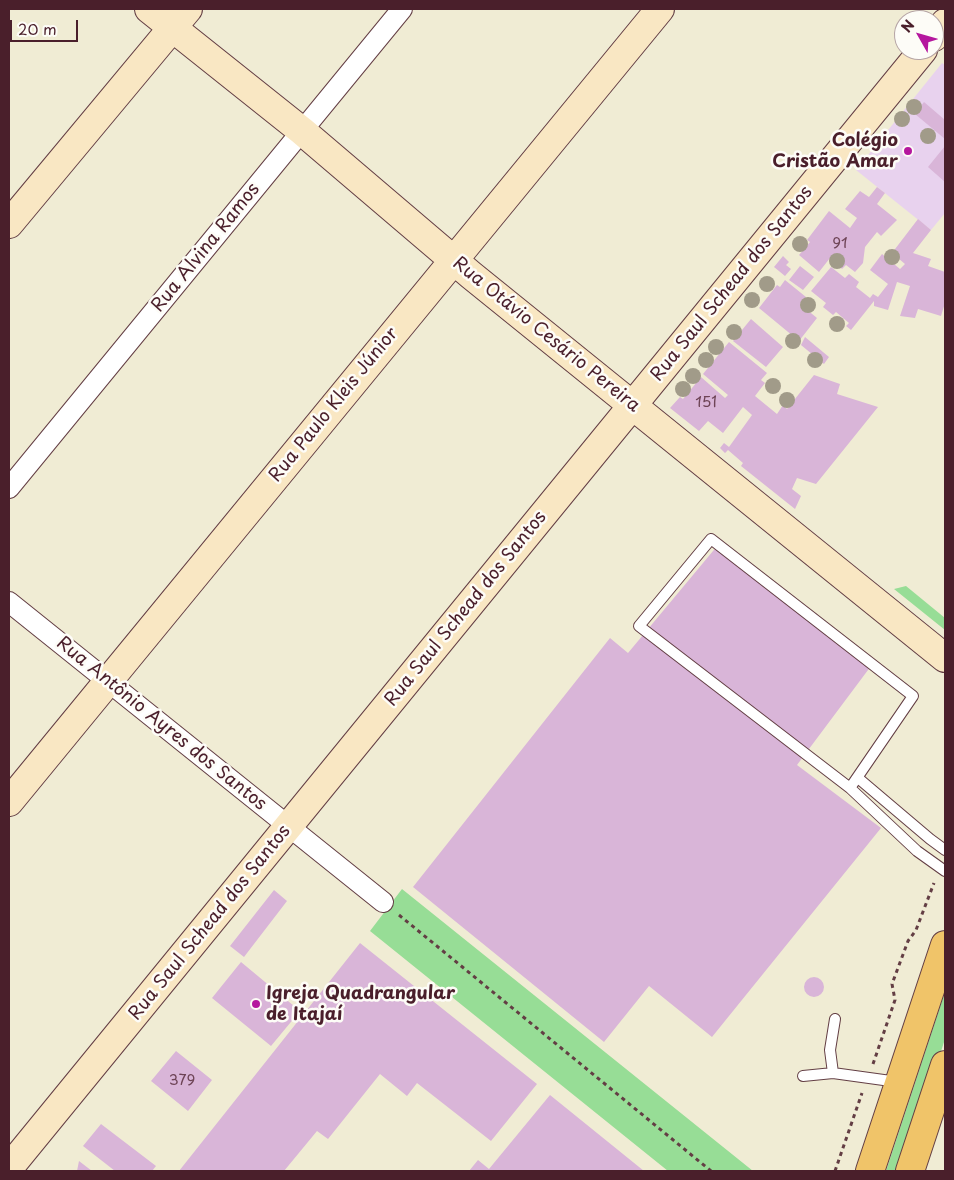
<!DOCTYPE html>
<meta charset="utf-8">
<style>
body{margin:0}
#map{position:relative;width:954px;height:1180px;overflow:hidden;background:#f0ecd4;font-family:"Playpen Sans",sans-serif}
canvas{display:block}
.frame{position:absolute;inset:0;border:10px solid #4a1f2b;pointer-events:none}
.north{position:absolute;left:894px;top:10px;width:50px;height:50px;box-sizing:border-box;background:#fdfcf7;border:1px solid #b5a4a5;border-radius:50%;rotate:308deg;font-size:14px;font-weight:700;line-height:20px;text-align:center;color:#4a1f2b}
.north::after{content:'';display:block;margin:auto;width:18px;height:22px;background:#b5179e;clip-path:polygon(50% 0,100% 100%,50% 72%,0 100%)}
.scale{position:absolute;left:10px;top:20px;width:68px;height:22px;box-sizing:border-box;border:2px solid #4a1f2b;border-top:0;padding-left:6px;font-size:15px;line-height:18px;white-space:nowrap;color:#4a1f2b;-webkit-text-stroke:4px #fdfcf7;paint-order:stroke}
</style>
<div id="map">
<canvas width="954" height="1180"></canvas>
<div class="frame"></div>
<div class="north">N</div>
<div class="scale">20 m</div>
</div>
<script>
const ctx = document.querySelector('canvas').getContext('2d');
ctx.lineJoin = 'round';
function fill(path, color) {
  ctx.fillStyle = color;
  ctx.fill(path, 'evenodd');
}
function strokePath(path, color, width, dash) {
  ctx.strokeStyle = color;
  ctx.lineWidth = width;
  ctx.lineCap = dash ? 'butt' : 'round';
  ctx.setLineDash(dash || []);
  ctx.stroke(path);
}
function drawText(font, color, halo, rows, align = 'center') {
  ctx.font = font + ' "Playpen Sans",sans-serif';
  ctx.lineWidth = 5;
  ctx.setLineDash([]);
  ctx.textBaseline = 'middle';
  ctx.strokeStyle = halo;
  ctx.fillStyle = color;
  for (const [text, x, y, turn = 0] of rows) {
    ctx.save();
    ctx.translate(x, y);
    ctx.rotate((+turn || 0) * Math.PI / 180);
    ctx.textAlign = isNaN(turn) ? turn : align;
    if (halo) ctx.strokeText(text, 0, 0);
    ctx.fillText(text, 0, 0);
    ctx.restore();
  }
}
fill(new Path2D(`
 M942 63 945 65V213L931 230 856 170Z`), '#e8d2ee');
fill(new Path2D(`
 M906 586 945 618V630L894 589Z
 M402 889 753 1171H668L370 931Z
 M945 992V1039L902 1171H886Z`), '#97dd96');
fill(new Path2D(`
 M924 102 945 120V139L915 114Z
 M945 146V182L928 167Z
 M877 187 885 193 877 204 897 220 881 236 877 232 865 247 863 263 855 272 846 265 842 269 838 265 842 261 835 256 832 260 830 258 819 272 799 255 810 242 807 240 829 211 850 228 857 218 845 209 860 191 869 197Z
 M918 219 931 230 913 253 931 259 928 266 945 272V303L941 316 918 309 915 318 900 316 910 286 897 282 888 310 874 306V301L851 330 846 326 849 323 836 312 833 315 823 307 826 303 811 291 831 267 845 278 849 274 859 282 856 287 870 298 873 294 878 297 888 284 870 270 882 254 900 269 905 264 892 253Z
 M783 256 789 262 786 265 791 269 785 276 774 267Z
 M800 266 814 277 803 290 789 280Z
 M785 280 806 297 800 304 817 318 799 341 759 308 777 285 780 287Z
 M751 319 783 347 766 367 733 341Z
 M805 337 829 357 824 364 801 345Z
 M729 342 767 373 761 380 765 383 755 396 777 414 783 405 787 409 814 375 840 384 837 394 878 407 816 484 797 478 792 489 801 496 795 509 741 466 743 463 728 450 725 453 720 448 724 443 729 447 752 415 743 407 723 433 708 421 699 431 670 408 680 397 683 399 701 377 725 398 728 395 703 374Z
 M718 545 871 666 797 765 881 828 712 1037 649 986 604 1042 413 887 610 638 628 653Z
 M274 890 287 901 244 957 230 946Z
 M360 943 537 1084 491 1141 417 1083 407 1096 380 1074 328 1139 317 1131 284 1171H179Z
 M241 962 300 1011 271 1046 212 998Z
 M804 987a10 10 0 1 1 20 0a10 10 0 1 1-20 0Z
 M176 1051 212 1080 188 1111 151 1081Z
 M550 1095 644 1171H469L478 1160 489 1169Z
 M101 1124 156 1166 152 1171H115L83 1146Z
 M79 1161 92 1171H77Z`), '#d9b5d8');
const lane = new Path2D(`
 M711 539 913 696 850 788 639 626Z
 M858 778 930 839 945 850
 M850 788 917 851 945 871
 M833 1073 830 1050 835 1019
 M803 1076 833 1073 898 1082`);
const street = new Path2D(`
 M9 488 402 9
 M9 602 383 902`);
const secondary = new Path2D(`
 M149 9 302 131 471 275 945 658
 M934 37 945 23
 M9 224 188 9
 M9 802 660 9
 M9 1168 923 50`);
const primary = new Path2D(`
 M870 1171 945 945
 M910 1171 945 1065`);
strokePath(lane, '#633e44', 12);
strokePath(street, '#633e44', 22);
strokePath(secondary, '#633e44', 30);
strokePath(primary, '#633e44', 30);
strokePath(new Path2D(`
 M399 915 711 1171
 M873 1064 895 1000 892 984 908 941 916 930 934 883
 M835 1171 862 1093`), '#633e44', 3, [4, 4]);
strokePath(lane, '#fff', 10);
strokePath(street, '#fff', 20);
strokePath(secondary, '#f9e7c3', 28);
strokePath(primary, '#f0c469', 28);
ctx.fillStyle = '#a19b89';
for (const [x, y] of [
 [914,107],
 [902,119],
 [928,136],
 [800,244],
 [892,257],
 [837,261],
 [767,284],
 [752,300],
 [808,305],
 [837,324],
 [734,332],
 [793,341],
 [716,347],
 [706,360],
 [815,360],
 [693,376],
 [773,386],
 [683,389],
 [787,400]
]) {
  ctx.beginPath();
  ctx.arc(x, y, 8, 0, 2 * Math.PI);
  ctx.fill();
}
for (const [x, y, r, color] of [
 [908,151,5,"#b5179e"],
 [256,1004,5,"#b5179e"]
]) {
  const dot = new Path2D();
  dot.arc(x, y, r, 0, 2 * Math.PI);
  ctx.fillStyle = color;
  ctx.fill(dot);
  strokePath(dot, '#fdfcf7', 2);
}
drawText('15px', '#6e4456', null, [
 ["91",840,244],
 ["151",706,403],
 ["379",182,1081]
]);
drawText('bold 18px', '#4a1f2b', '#fdfcf7', [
 ["Colégio",898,141],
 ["Cristão Amar",898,162],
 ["Igreja Quadrangular",266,994,"left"],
 ["de Itajaí",266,1015,"left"]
], 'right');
drawText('18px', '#4a1f2b', '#fdfcf7', [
 ["Rua Alvina Ramos",206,248,-51],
 ["Rua Saul Schead dos Santos",732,284,-51],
 ["Rua Otávio Cesário Pereira",546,335,39],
 ["Rua Paulo Kleis Júnior",334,405,-51],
 ["Rua Saul Schead dos Santos",466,609,-51],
 ["Rua Antônio Ayres dos Santos",161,724,39],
 ["Rua Saul Schead dos Santos",210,923,-51]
]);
</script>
